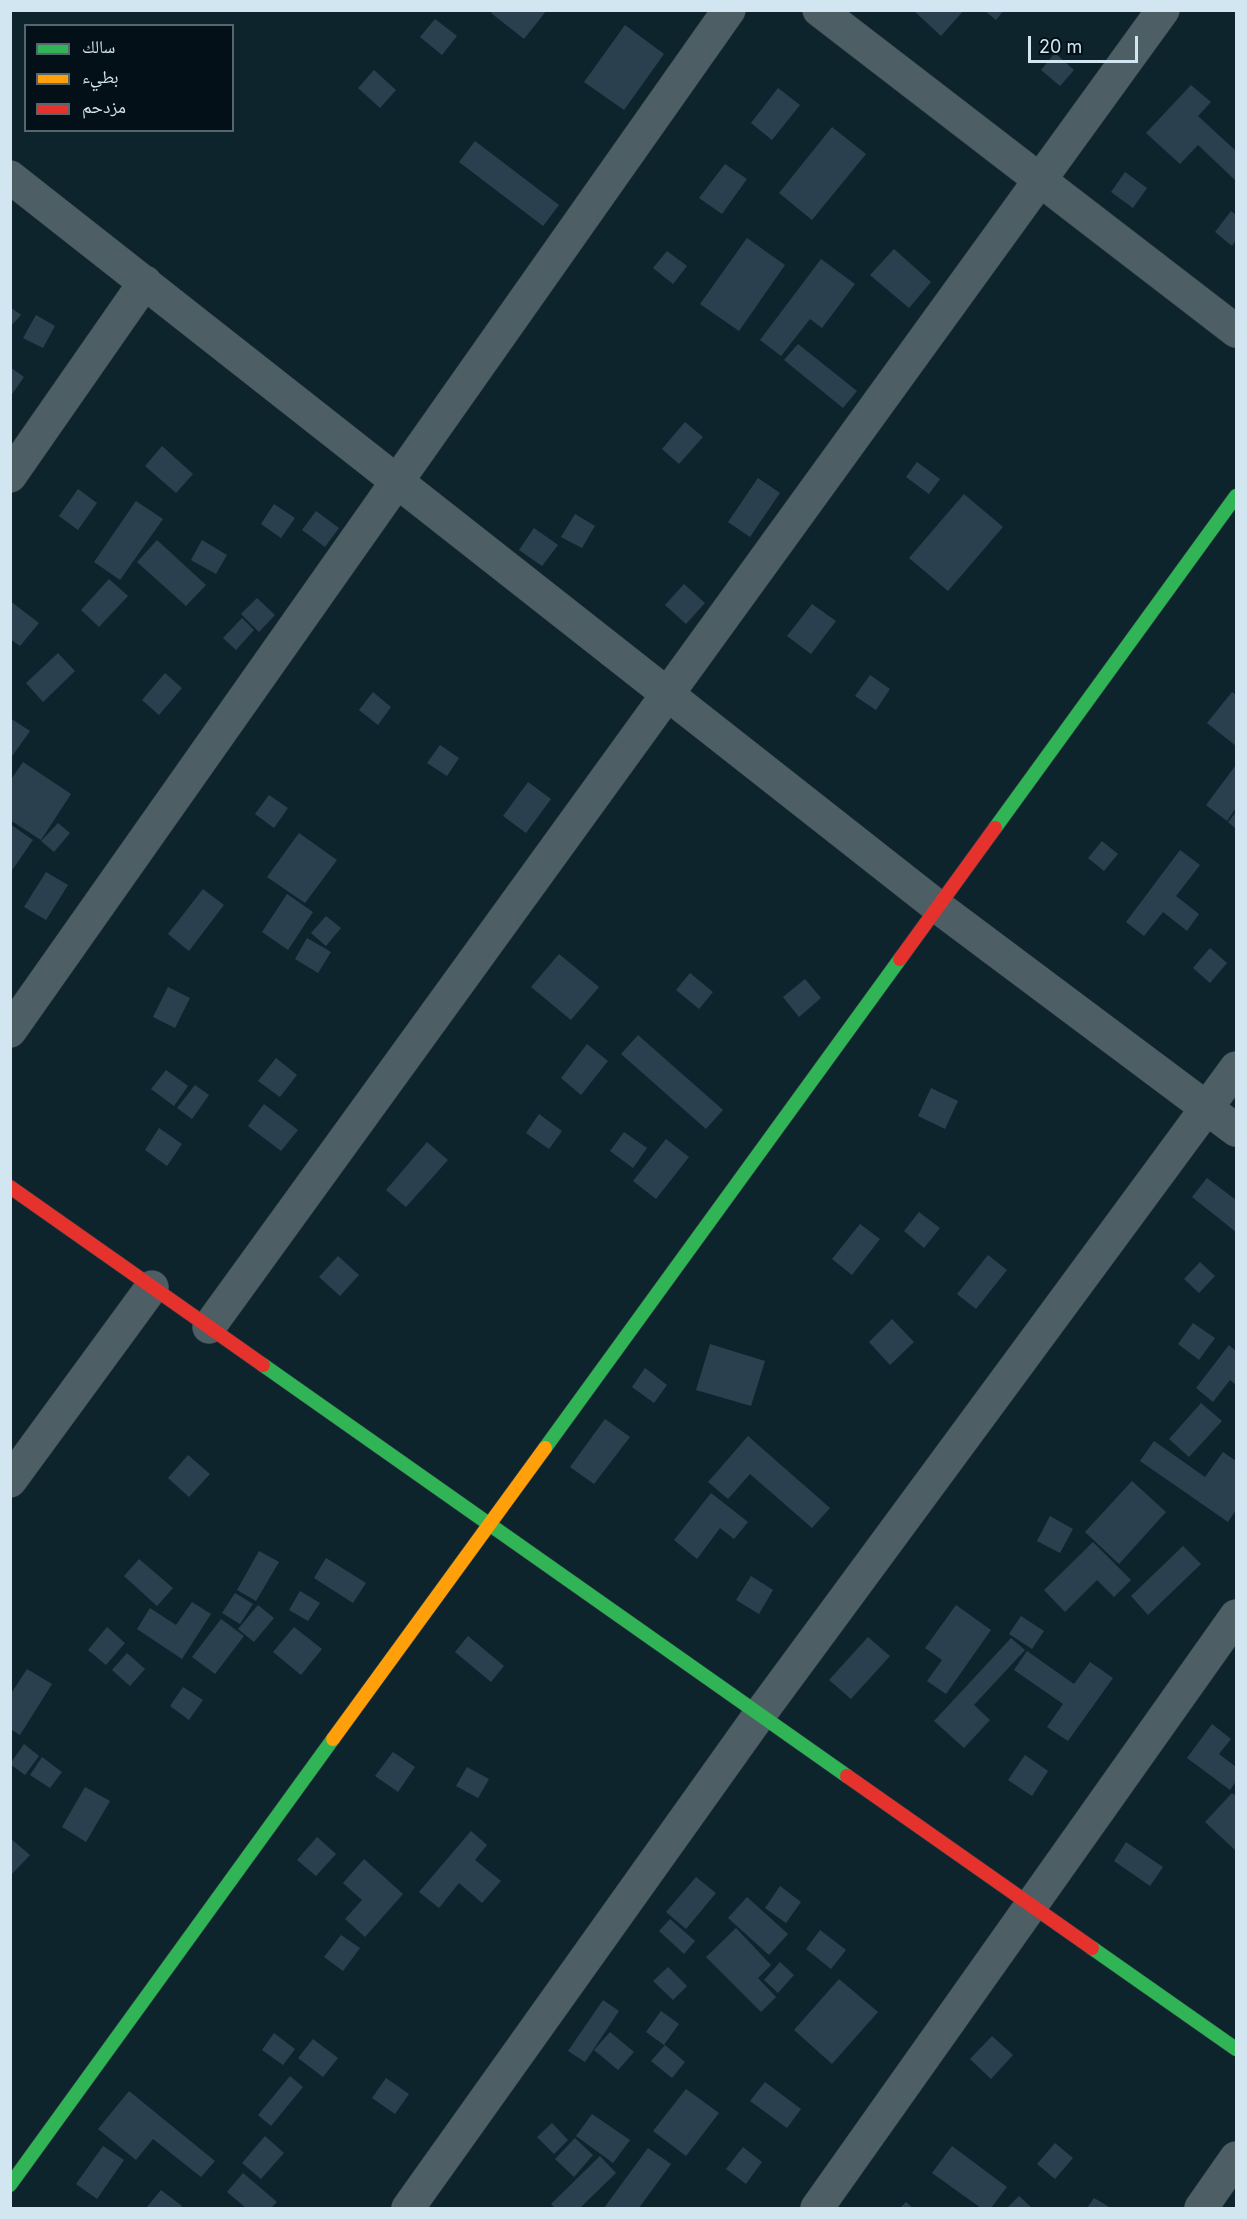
<!DOCTYPE html>
<meta charset="utf-8">
<style>
body{margin:0}
#map{position:relative;width:1247px;height:2219px;overflow:hidden;background:#0e242d;font-family:Inter,"Noto Naskh Arabic",sans-serif}
canvas{display:block}
.frame{position:absolute;inset:0;border:12px solid #d1e6f1;pointer-events:none}
.legend{position:absolute;left:24px;top:24px;width:210px;height:108px;box-sizing:border-box;background:#031017;border:2px solid #55666e;margin:0;padding:8px 10px;list-style:none;font-size:18px;color:#d1e6f1}
.legend li{display:flex;align-items:center;gap:12px;height:30px}
.legend b{width:30px;border:2px solid #55666e}
.scale{position:absolute;left:1028px;top:36px;width:110px;height:27px;box-sizing:border-box;border:3px solid #d1e6f1;border-top:0;padding-left:8px;font-size:18px;line-height:21px;white-space:nowrap;color:#d1e6f1;-webkit-text-stroke:4px #031017;paint-order:stroke}
</style>
<div id="map">
<canvas width="1247" height="2219"></canvas>
<div class="frame"></div>
<ul class="legend">
<li><b style="height:8px;background:#30b455"></b>سالك</li>
<li><b style="height:8px;background:#ff9f0a"></b>بطيء</li>
<li><b style="height:8px;background:#e5322d"></b>مزدحم</li>
</ul>
<div class="scale">20 m</div>
</div>
<script>
const ctx = document.querySelector('canvas').getContext('2d');
ctx.lineJoin = 'round';
function fill(path, color) {
  ctx.fillStyle = color;
  ctx.fill(path, 'evenodd');
}
function strokePath(path, color, width, dash) {
  ctx.strokeStyle = color;
  ctx.lineWidth = width;
  ctx.lineCap = dash ? 'butt' : 'round';
  ctx.setLineDash(dash || []);
  ctx.stroke(path);
}
fill(new Path2D(`
 M494 10H547L524 39 491 13Z
 M913 10H964L941 36Z
 M984 10H1004L996 20Z
 M435 19 457 36 442 55 420 37Z
 M625 25 664 54 624 110 584 82Z
 M1055 53 1074 70 1060 86 1041 70Z
 M374 70 396 90 380 108 358 88Z
 M1191 85 1211 102 1198 116 1236 151V181L1198 145 1180 164 1146 133Z
 M778 88 800 105 772 140 751 123Z
 M832 127 866 154 812 220 779 193Z
 M475 141 559 205 543 226 459 162Z
 M725 164 747 179 722 214 699 198Z
 M1125 172 1147 188 1133 208 1111 192Z
 M1231 211 1236 215V240L1232 246 1215 232Z
 M747 238 785 265 739 331 700 304Z
 M894 249 931 282 909 308 870 275Z
 M667 251 687 266 673 284 653 268Z
 M821 259 855 284 822 328 810 319 781 356 760 340Z
 M10 307 21 315 10 327Z
 M36 315 55 326 43 348 23 338Z
 M798 344 857 391 843 408 784 360Z
 M10 367 24 377 10 397Z
 M685 422 703 437 679 464 662 449Z
 M162 446 193 474 176 493 145 466Z
 M917 462 940 479 929 494 906 477Z
 M758 478 780 493 750 537 728 522Z
 M78 489 97 503 78 530 59 516Z
 M964 494 1003 527 948 591 909 558Z
 M136 501 163 519 120 580 94 562Z
 M274 504 295 518 281 538 261 524Z
 M316 511 339 528 325 547 302 530Z
 M575 514 595 526 582 548 561 537Z
 M534 528 558 545 542 566 519 550Z
 M157 540 206 585 186 606 137 562Z
 M202 540 227 555 216 574 191 560Z
 M109 579 128 596 99 627 81 610Z
 M684 584 705 603 686 624 665 605Z
 M257 598 275 615 259 632 241 614Z
 M10 601 39 623 20 646 10 639Z
 M812 604 836 621 811 654 787 636Z
 M242 618 254 630 236 650 223 638Z
 M58 653 75 671 43 702 26 683Z
 M165 673 182 688 159 715 142 700Z
 M870 675 890 689 876 710 855 696Z
 M373 692 391 707 378 725 359 710Z
 M1232 692 1236 695V746L1207 723Z
 M10 718 30 731 10 759Z
 M440 745 459 758 447 776 427 763Z
 M23 762 71 794 41 840 10 820V781Z
 M1236 765V808L1227 821 1206 805Z
 M528 782 551 799 526 833 503 816Z
 M269 795 288 808 274 828 255 814Z
 M1236 812V829L1228 822Z
 M58 823 70 833 54 852 41 841Z
 M10 824 33 840 10 873Z
 M299 833 337 860 305 903 267 877Z
 M1102 841 1118 854 1104 871 1088 858Z
 M1180 850 1200 865 1176 896 1199 914 1187 931 1163 912 1144 936 1126 922Z
 M46 872 68 885 46 920 24 907Z
 M203 889 224 905 189 951 168 934Z
 M287 894 313 912 288 950 262 932Z
 M326 916 341 928 326 946 311 933Z
 M307 938 331 952 318 973 295 959Z
 M1210 948 1227 963 1210 983 1193 968Z
 M559 954 599 987 571 1020 531 987Z
 M690 973 713 992 699 1009 676 990Z
 M805 979 821 998 799 1017 783 997Z
 M168 987 190 998 175 1028 153 1017Z
 M638 1035 723 1110 706 1129 621 1054Z
 M587 1044 608 1061 581 1095 561 1078Z
 M276 1058 297 1075 280 1097 258 1081Z
 M166 1070 188 1086 174 1106 151 1089Z
 M195 1085 209 1095 192 1119 177 1108Z
 M931 1088 958 1101 945 1129 918 1116Z
 M264 1104 298 1130 281 1151 248 1126Z
 M539 1114 562 1131 549 1149 526 1133Z
 M159 1128 182 1144 167 1166 145 1150Z
 M624 1132 647 1148 633 1168 610 1151Z
 M666 1139 689 1157 656 1199 633 1181Z
 M427 1142 448 1160 406 1207 386 1190Z
 M1207 1178 1236 1200V1232L1192 1197Z
 M919 1212 940 1228 924 1248 904 1231Z
 M860 1224 880 1239 852 1275 832 1259Z
 M988 1255 1007 1270 976 1309 957 1294Z
 M338 1256 359 1275 340 1296 319 1277Z
 M1200 1262 1215 1276 1199 1293 1184 1279Z
 M892 1319 914 1342 890 1365 869 1342Z
 M1193 1323 1215 1338 1199 1360 1178 1344Z
 M710 1344 765 1361 751 1406 696 1390Z
 M1229 1345 1236 1351V1385L1230 1380 1213 1402 1196 1388Z
 M645 1368 667 1385 654 1403 632 1387Z
 M1201 1403 1222 1421 1189 1457 1169 1439Z
 M605 1419 630 1437 594 1484 570 1467Z
 M748 1436 830 1508 812 1528 750 1474 728 1499 708 1482Z
 M1154 1441 1205 1477 1223 1452 1236 1461V1510L1228 1522 1140 1461Z
 M188 1455 210 1474 189 1497 168 1478Z
 M1132 1481 1166 1512 1119 1564 1085 1532Z
 M711 1493 748 1522 734 1539 720 1528 697 1559 674 1540Z
 M1050 1516 1073 1529 1060 1553 1037 1541Z
 M1093 1542 1131 1580 1114 1597 1097 1580 1065 1612 1044 1590Z
 M1183 1546 1201 1564 1148 1615 1131 1596Z
 M259 1551 279 1562 256 1601 237 1590Z
 M326 1558 366 1583 353 1603 314 1578Z
 M139 1559 173 1588 157 1606 124 1576Z
 M751 1576 773 1590 759 1614 736 1600Z
 M300 1591 320 1603 308 1621 289 1610Z
 M235 1593 253 1604 240 1624 222 1613Z
 M192 1602 211 1614 182 1659 137 1629 150 1608 176 1625Z
 M258 1605 274 1618 254 1642 238 1629Z
 M956 1605 991 1630 946 1694 927 1681 942 1660 925 1648Z
 M1021 1616 1044 1631 1032 1649 1009 1634Z
 M221 1619 244 1636 215 1674 192 1657Z
 M107 1627 125 1643 106 1665 88 1650Z
 M294 1627 322 1649 301 1675 273 1652Z
 M468 1636 504 1666 491 1682 455 1652Z
 M868 1637 890 1656 851 1699 829 1680Z
 M1011 1638 1025 1650 974 1705 990 1720 964 1748 934 1721Z
 M1027 1651 1074 1684 1090 1662 1113 1678 1068 1741 1047 1727 1063 1704 1014 1670Z
 M127 1653 145 1669 130 1686 112 1670Z
 M27 1669 52 1684 20 1735 10 1729V1695Z
 M183 1687 203 1700 189 1720 170 1706Z
 M1212 1724 1231 1739 1219 1754 1236 1767V1781L1230 1790 1187 1758Z
 M24 1744 39 1756 25 1775 10 1764Z
 M393 1752 415 1767 398 1792 375 1776Z
 M1025 1755 1048 1771 1032 1796 1008 1780Z
 M42 1757 62 1772 50 1788 30 1775Z
 M467 1767 489 1779 478 1798 456 1786Z
 M85 1787 110 1801 86 1842 62 1827Z
 M1232 1793 1236 1796V1851L1205 1822Z
 M471 1831 487 1845 475 1860 501 1881 482 1903 459 1883 439 1908 419 1892Z
 M317 1837 336 1854 316 1876 297 1860Z
 M10 1838 30 1855 10 1876Z
 M1126 1842 1163 1867 1150 1886 1114 1861Z
 M364 1859 403 1894 365 1937 345 1919 362 1900 343 1883Z
 M696 1877 716 1893 686 1929 666 1912Z
 M780 1886 801 1902 786 1923 765 1908Z
 M747 1897 788 1934 769 1955 728 1918Z
 M670 1919 695 1941 684 1954 659 1931Z
 M736 1928 771 1965 758 1978 776 1997 761 2012 706 1957Z
 M820 1930 846 1950 831 1969 806 1949Z
 M341 1935 360 1948 343 1971 324 1957Z
 M780 1962 794 1975 778 1993 764 1980Z
 M668 1967 687 1986 673 2000 653 1981Z
 M839 1979 878 2012 832 2064 794 2030Z
 M603 2000 619 2011 585 2062 568 2051Z
 M661 2011 679 2024 664 2045 646 2032Z
 M610 2032 634 2052 618 2070 594 2050Z
 M274 2033 295 2049 283 2065 262 2050Z
 M992 2036 1013 2055 991 2079 970 2059Z
 M313 2039 338 2058 323 2077 298 2058Z
 M665 2045 685 2062 672 2078 651 2061Z
 M290 2076 303 2087 271 2126 258 2115Z
 M386 2078 409 2094 395 2114 372 2098Z
 M765 2082 801 2109 787 2128 750 2101Z
 M686 2089 719 2113 686 2156 653 2131Z
 M129 2091 215 2161 201 2177 153 2139 136 2160 98 2129Z
 M592 2114 630 2140 613 2163 576 2136Z
 M552 2123 568 2140 554 2154 537 2137Z
 M265 2136 284 2153 261 2179 242 2163Z
 M575 2138 593 2155 574 2177 555 2159Z
 M1055 2143 1073 2158 1055 2179 1037 2164Z
 M103 2146 124 2160 97 2199 76 2184Z
 M952 2146 1007 2187 991 2208H981L932 2173Z
 M743 2147 762 2162 746 2184 726 2169Z
 M648 2148 671 2164 639 2208H604Z
 M600 2156 616 2173 580 2208H555L551 2204Z
 M243 2173 277 2202 271 2208H246L227 2192Z
 M161 2190 182 2206 180 2208 147 2207Z
 M1019 2196 1032 2208H1007Z
 M1094 2198 1111 2208H1087Z
 M906 2202 913 2208H900Z`), '#2b404e');
const street = new Path2D(`
 M819 10 1236 331
 M10 177 938 907 1236 1130
 M10 476 145 282
 M10 1031 729 10
 M209 1327 1163 10
 M10 1481 152 1287
 M408 2208 760 1714 1236 1068
 M817 2208 1236 1616
 M1201 2208 1236 2158`);
const fast = new Path2D(`
 M995 828 1236 496
 M263 1365 847 1776
 M545 1448 900 959
 M1092 1948 1236 2049
 M10 2185 333 1739`);
const slow = new Path2D(`
 M333 1739 545 1448`);
const jam = new Path2D(`
 M900 959 995 828
 M10 1187 263 1365
 M847 1776 1092 1948`);
strokePath(street, '#2f3d44', 34);
strokePath(fast, '#2f3d44', 15);
strokePath(slow, '#2f3d44', 15);
strokePath(jam, '#2f3d44', 15);
strokePath(street, '#4e5e65', 33);
strokePath(fast, '#30b455', 14);
strokePath(slow, '#ff9f0a', 14);
strokePath(jam, '#e5322d', 14);
</script>
